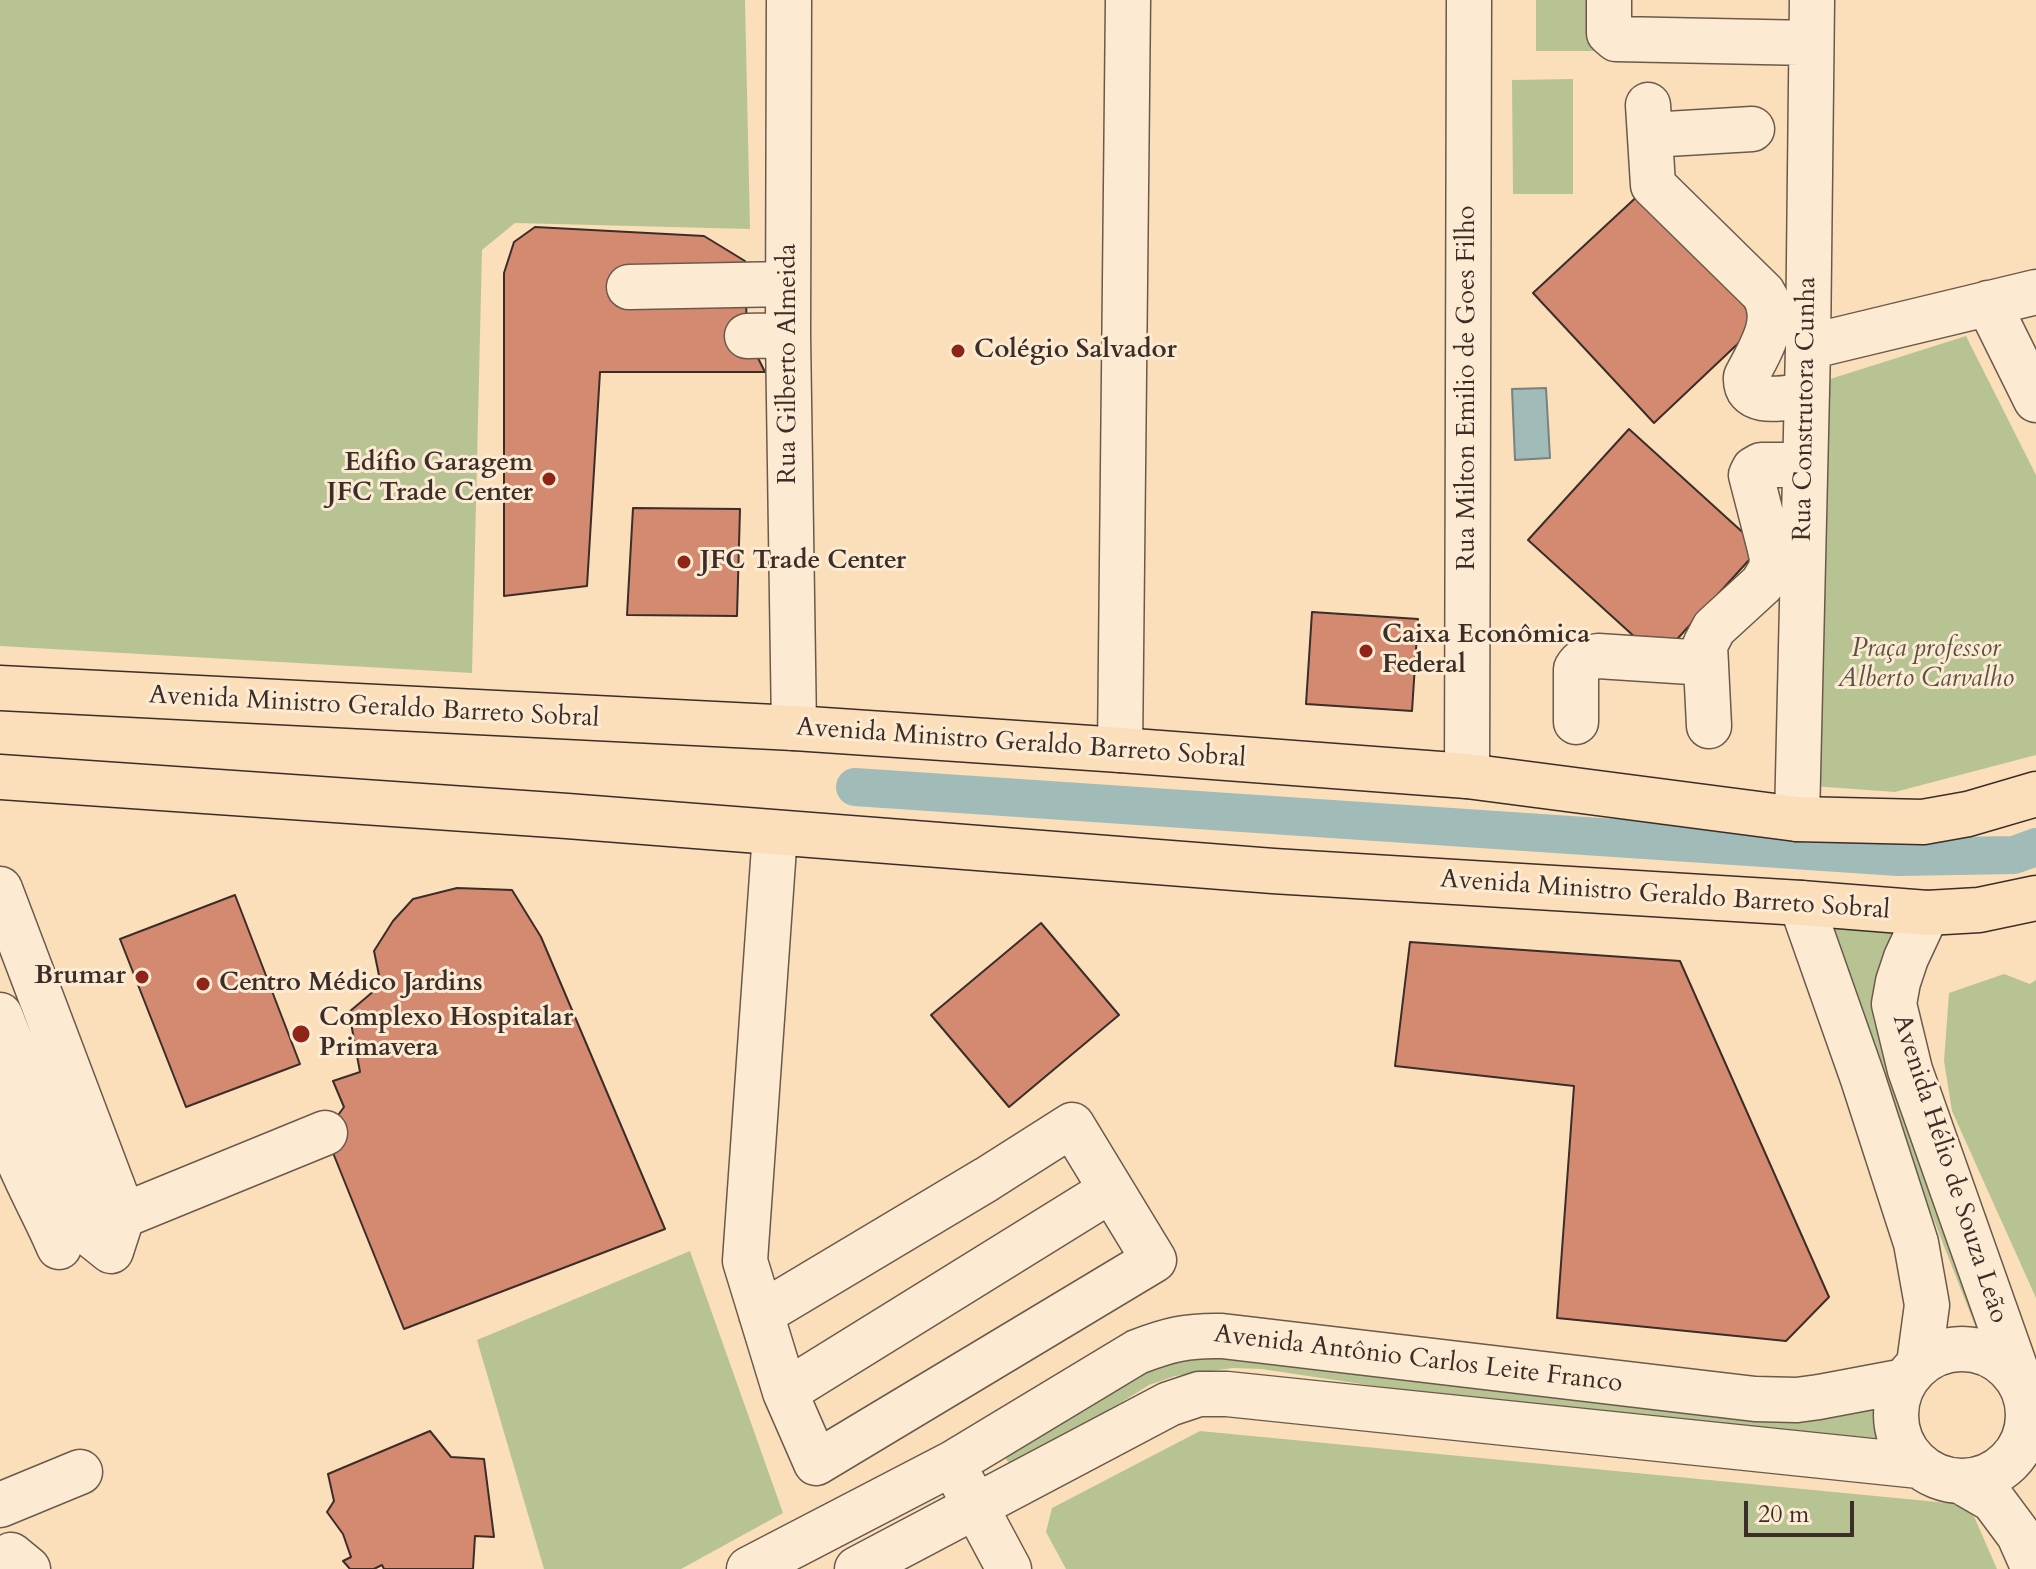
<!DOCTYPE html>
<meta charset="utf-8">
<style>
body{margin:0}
#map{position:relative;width:2036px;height:1569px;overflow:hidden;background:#fadfba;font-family:Cardo,serif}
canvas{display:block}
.scale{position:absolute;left:1744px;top:1501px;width:110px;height:36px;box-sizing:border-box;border:4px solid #3b2d28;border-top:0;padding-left:10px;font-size:24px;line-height:28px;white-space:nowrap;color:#3b2d28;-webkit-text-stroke:6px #fcead2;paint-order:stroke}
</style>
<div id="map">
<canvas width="2036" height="1569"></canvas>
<div class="scale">20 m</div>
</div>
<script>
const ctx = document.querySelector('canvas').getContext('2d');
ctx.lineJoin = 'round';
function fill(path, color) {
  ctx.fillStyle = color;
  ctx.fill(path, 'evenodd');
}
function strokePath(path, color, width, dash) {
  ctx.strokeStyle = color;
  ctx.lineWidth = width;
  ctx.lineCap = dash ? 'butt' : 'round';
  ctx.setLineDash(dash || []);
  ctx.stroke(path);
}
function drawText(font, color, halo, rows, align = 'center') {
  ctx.font = font + ' Cardo,serif';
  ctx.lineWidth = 6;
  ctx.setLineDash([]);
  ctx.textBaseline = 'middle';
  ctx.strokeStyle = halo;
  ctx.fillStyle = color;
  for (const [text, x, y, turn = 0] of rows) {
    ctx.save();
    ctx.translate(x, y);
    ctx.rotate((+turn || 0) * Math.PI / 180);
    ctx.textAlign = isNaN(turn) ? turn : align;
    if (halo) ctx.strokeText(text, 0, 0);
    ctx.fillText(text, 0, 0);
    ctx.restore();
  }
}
fill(new Path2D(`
 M0 0H745L750 229 515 223 482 250 472 673 0 646Z
 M1536 0H1596L1597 51H1536Z
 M1573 79V194H1513L1512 80Z
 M1966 336 2036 475V755L1895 792 1812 786 1824 381Z
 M1814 913 1895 920 1883 963 1873 1018 1907 1120 1992 1322 1976 1328Z
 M2004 974 2030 984 2036 980V1298L1952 1111 1944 1061 1949 993Z
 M690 1251 783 1513 681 1569H544L477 1340Z
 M1188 1346 1887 1388 1894 1439 1898 1452 1546 1412 1262 1369 1233 1368 1175 1376 1149 1385 1014 1470 998 1448Z
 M1200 1431 1969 1505 1997 1569H1066L1046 1532 1052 1508Z`), '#b8c394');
const water = new Path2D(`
 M1546 388 1550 458 1515 460 1512 389Z`);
fill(water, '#a1bbb8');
strokePath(water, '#78827e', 2);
strokePath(new Path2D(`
 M855 787 1898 857 2014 855 2036 847`), '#a1bbb8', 38);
const building = new Path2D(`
 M1643 191 1763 320 1654 423 1533 293Z
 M535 227 704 236 745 261 747 336 765 372H600L587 586 504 596V273L514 242Z
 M1629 429 1760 548 1659 659 1528 540Z
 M633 508 740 509 737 616 627 615Z
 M1312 612 1418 619 1412 711 1306 704Z
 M457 888 512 890 541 937 665 1229 404 1329 325 1133 344 1107 333 1081 360 1072 349 1012 381 985 374 951 393 921 413 899Z
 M235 895 300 1064 186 1107 120 939Z
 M1041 923 1119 1015 1009 1107 931 1015Z
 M1410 942 1680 961 1829 1297 1786 1341 1557 1318 1574 1086 1395 1066Z
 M430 1431 451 1457 484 1459 494 1537 475 1536 473 1569H384L382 1565 374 1569H350L343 1561 351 1557 343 1534 327 1512 334 1501 328 1474Z`);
fill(building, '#d48971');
strokePath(building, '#3b2d28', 2);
const minor = new Path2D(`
 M789 0 788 335 794 728
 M1609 0V33L1616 39 1811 43
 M1648 105 1653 185 1763 293C1781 321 1759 351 1746 377 1744 409 1787 397 1807 395
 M1650 135 1752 129
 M629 287 788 284
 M1988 303 2036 400
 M747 336 788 335
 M1808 347 2036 292
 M1576 722V669C1581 660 1587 658 1598 656L1706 663
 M1709 726 1705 645 1714 628 1762 584 1771 569 1772 558 1769 545 1751 475 1754 469 1761 465H1805
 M1120 750 1128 0
 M1467 776 1469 0
 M1797 819 1808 347 1812 0
 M0 889 123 1214 111 1251 86 1231 0 1015
 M1801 903 1863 1079 1916 1243 1927 1305 1919 1364
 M1927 913 1906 958 1898 982 1894 1004 1910 1070 2020 1381
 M0 1092C4 1147 38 1197 59 1247
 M95 1227 325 1133
 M761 1314 987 1179 1072 1125 1154 1260 816 1463 785 1392 745 1261 775 833
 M1896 1415a66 66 0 1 1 132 0a66 66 0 1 1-132 0Z
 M785 1392 1111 1190
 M1962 1482 1993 1500 2019 1535 2034 1569
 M963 1483 1009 1569
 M0 1505 80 1472
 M11 1555 28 1569
 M749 1569 953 1463 1137 1352C1168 1340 1188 1335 1222 1336L1755 1399 1797 1400 1819 1397 1904 1381
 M857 1569 1169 1404 1199 1394H1227L1919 1466`);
const major = new Path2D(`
 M0 688 794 728 1120 750 1467 776 1797 819 1923 822 1968 814 2036 794
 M0 777 567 816 1273 871 1801 903 1927 913 1979 910 2036 898`);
strokePath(minor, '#6b5a4c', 47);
strokePath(major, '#3b2d28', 47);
strokePath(minor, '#fcead2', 44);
strokePath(major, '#fadfba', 44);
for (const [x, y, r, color] of [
 [958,351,8,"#8f2418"],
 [549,479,8,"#8f2418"],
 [684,562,8,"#8f2418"],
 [1366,651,8,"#8f2418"],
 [142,977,8,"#8f2418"],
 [203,984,8,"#8f2418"],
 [301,1034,10,"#8f2418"]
]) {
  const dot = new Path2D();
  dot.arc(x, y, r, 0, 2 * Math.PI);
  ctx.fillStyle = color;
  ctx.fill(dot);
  strokePath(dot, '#fcead2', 3);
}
drawText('bold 26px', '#3b2d28', '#fcead2', [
 ["Colégio Salvador",974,351],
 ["Edífio Garagem",533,464,"right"],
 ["JFC Trade Center",533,494,"right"],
 ["JFC Trade Center",700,562],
 ["Caixa Econômica",1382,636],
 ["Federal",1382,666],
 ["Brumar",126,977,"right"],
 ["Centro Médico Jardins",219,984],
 ["Complexo Hospitalar",319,1019],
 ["Primavera",319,1049]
], 'left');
drawText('26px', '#3b2d28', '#fcead2', [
 ["Rua Gilberto Almeida",789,364,-90],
 ["Rua Milton Emilio de Goes Filho",1468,388,-90],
 ["Rua Construtora Cunha",1806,409,-89],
 ["Avenida Ministro Geraldo Barreto Sobral",374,708,3],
 ["Avenida Ministro Geraldo Barreto Sobral",1021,744,4],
 ["Avenida Ministro Geraldo Barreto Sobral",1665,896,4],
 ["Avenida Hélio de Souza Leão",1949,1169,72],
 ["Avenida Antônio Carlos Leite Franco",1418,1360,7]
]);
drawText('italic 26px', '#5a5243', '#fcead2', [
 ["Praça professor",1926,650],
 ["Alberto Carvalho",1926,680]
]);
</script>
